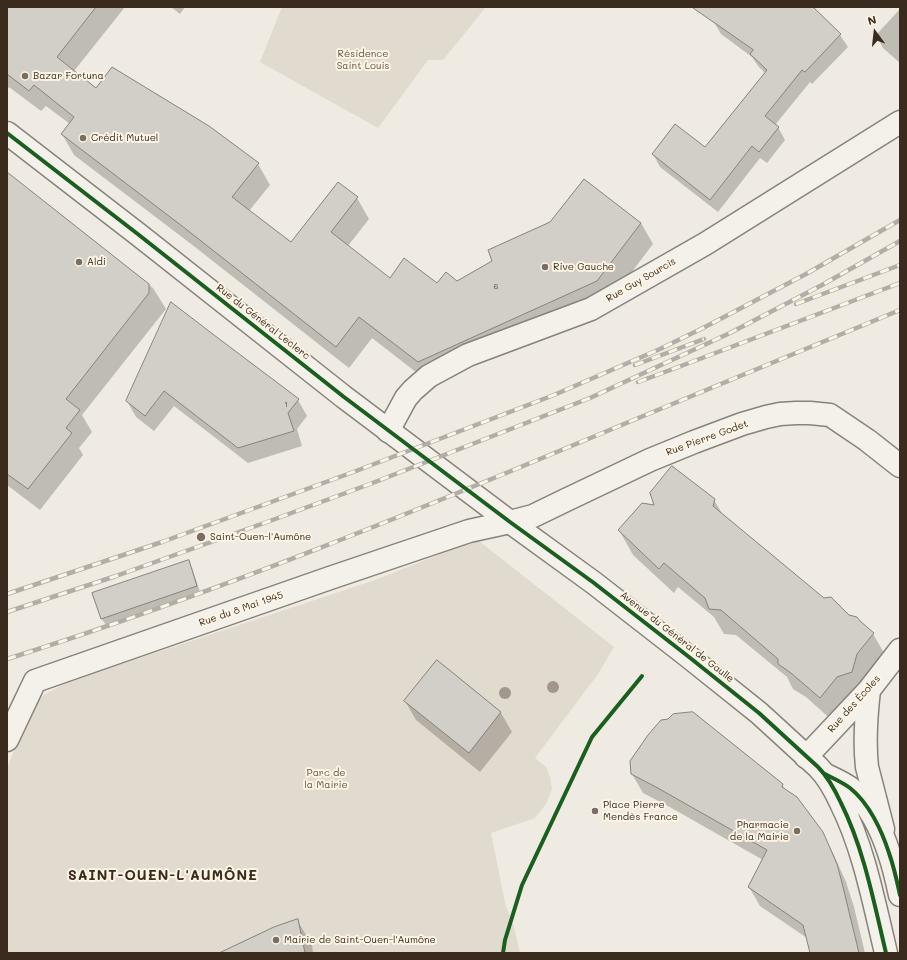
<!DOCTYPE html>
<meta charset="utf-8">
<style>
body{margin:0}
#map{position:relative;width:907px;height:960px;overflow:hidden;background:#efebe2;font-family:Mali,sans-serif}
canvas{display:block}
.frame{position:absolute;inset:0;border:8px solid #3b2a1e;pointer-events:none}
.north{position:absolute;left:855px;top:12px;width:40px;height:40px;-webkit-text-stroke:3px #fcf5e5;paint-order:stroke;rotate:345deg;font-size:11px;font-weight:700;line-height:16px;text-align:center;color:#3b2a1e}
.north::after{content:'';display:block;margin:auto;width:14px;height:18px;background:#3b2a1e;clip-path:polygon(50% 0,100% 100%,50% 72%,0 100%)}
</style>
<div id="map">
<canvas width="907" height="960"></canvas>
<div class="frame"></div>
<div class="north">N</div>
</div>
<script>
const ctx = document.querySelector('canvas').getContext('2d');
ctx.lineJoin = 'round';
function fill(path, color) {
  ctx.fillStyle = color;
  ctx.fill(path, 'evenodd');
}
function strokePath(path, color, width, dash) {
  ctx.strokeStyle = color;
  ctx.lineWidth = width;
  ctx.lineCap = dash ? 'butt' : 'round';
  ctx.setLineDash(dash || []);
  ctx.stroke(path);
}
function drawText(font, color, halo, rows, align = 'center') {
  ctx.font = font + ' Mali,sans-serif';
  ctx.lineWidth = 4;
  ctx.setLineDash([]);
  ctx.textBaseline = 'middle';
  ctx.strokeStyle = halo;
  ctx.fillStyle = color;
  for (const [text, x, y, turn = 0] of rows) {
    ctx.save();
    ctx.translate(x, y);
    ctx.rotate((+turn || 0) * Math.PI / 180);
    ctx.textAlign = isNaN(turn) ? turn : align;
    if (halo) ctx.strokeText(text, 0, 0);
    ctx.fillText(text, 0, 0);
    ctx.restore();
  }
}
fill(new Path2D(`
 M282 7H486L443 60H428L378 128 260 62Z
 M479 541 614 647 598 674 535 758 546 767 550 777 552 789 546 804 535 818 491 833 505 903 514 927 520 953H7V768L33 706 45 694 65 684 104 670 375 580 453 549Z`), '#e1dace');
fill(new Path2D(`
 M7 7H125L74 71 96 89 208 126 258 164 270 185 249 211 292 244 357 198 369 219 348 246 390 279 437 284 457 283 641 223 653 244 609 302 430 383 372 338 349 368 195 247 74 155 62 134 70 124 46 106 41 111 9 87 7 90Z
 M171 7H185L180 14Z
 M724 7H811L840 35 848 47 812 84 810 82 775 125 778 127 785 140 767 163 760 158 718 212 660 167 653 154 705 148 765 73 758 66 752 57 721 34 714 22Z
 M900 9V63L883 48 876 35Z
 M7 173 153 288 166 309 82 415 92 432 79 448 83 455 40 510 7 485Z
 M171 304 298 400 307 416 297 429 302 446 248 463 174 406 154 431 136 417 127 401Z
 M714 500 723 515 824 600 873 634 887 658 834 722 806 697 793 689 787 677 736 635 724 634 714 617 678 587 674 593 633 555 619 530 655 506Z
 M188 562 192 568 200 592 106 625 102 619 94 594Z
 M437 661 501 713 512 732 480 772 416 720 405 701Z
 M632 774 782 785 786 791 822 833 833 853 846 882 854 907 865 953H811L807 938 760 906 749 887 763 860 668 806 643 793Z
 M297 920 312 945 313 953H247Z`), '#0003');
const building = new Path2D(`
 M7 7H96L57 57 96 88 112 67 209 126 259 163 232 197 291 242 338 182 358 197 331 232 390 278 404 258 437 283 446 272 457 281 492 261 488 250 550 222 584 179 641 223 597 281 418 362 359 317 336 347 182 226 61 134 74 117 34 85 29 91 7 74Z
 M692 7H813L841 34 805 72 802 70 765 116 779 127 759 152 752 146 710 200 652 154 675 124 705 147 767 70 750 54 753 50Z
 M7 172 149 284V293L66 399 80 410 66 428 72 433 28 489 7 474Z
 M171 302 214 335 299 399 288 413 294 431 238 448 164 391 145 416 126 401Z
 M672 466 715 499 713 506 824 598 831 597 849 615 857 617 860 621 874 633 857 654 852 672 837 677 820 698 791 673 778 664V659L721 610 709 609 705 598 664 563 659 569 618 530 642 503 654 505 650 493Z
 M189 560 197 586 101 619 92 593Z
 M437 660 501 712 469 753 404 701Z
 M693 712 783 784 782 787 797 797 823 832 837 864 843 887 859 953H810L803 925 748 887 767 850 656 787 631 774 630 761 648 735 661 720 668 719 673 714Z
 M298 919 305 953H219L274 927Z`);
fill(building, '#d2cec8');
strokePath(building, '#87827b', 1);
const street = new Path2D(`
 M388 431 406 398 413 390 429 376 468 355 591 309 705 244 900 122
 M7 740 35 681 330 578 469 531 510 522 533 516 566 500 650 460 694 442 742 424 766 417 780 414 796 413H810L830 415 867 440 900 466`);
const secondary = new Path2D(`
 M869 690C866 716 864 741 867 767L883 829
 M806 757 869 690 900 650`);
const primary = new Path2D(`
 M7 133 139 235 344 397 510 522 594 583 689 657 759 713 818 767C828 777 835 790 841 803 864 849 874 903 886 953
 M828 776C836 780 843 783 850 788 869 803 882 831 889 853 894 867 897 881 900 895`);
strokePath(street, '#87827b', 25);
strokePath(secondary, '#87827b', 25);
strokePath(primary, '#87827b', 25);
strokePath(street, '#f4f1ea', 22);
strokePath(secondary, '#f4f1ea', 22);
strokePath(primary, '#f4f1ea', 22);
const rail = new Path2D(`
 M796 304 900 265
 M635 365 704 339
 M638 382 689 363 900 283
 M7 594 162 542 356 471 554 395 660 349 703 328 806 274 900 220
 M7 612 116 576 267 522 370 484 590 398 730 333 822 285 900 241
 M7 659C217 593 421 509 624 424 716 386 808 348 900 310`);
strokePath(rail, '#b2aea7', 4.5);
strokePath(rail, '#fcf5e5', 3, [9]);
strokePath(new Path2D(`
 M7 133 139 235 344 397 510 522 594 583 689 657 759 713 818 767C828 777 835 790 841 803 864 849 874 903 886 953
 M825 774C834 779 842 782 850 788 869 803 882 831 889 853 894 867 897 881 900 895
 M503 953 505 940 522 885 592 737 642 676`), '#1b5e20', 4);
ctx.fillStyle = '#a1978c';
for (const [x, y] of [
 [553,687],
 [505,693]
]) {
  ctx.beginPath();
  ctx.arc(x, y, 6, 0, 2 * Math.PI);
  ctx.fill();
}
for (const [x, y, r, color] of [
 [25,76,4,"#7a6e63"],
 [83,138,4,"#7a6e63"],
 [79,262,4,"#7a6e63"],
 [545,267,4,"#7a6e63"],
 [201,537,5,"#7a6e63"],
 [595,811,4,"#7a6e63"],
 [797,831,4,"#7a6e63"],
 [276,940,4,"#7a6e63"]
]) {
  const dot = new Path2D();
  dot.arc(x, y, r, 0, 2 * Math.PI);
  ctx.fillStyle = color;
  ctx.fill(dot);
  strokePath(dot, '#fcf5e5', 1.5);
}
drawText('8px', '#615348', null, [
 ["6",496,287],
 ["1",286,405]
]);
drawText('10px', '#625346', '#fcf5e5', [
 ["Résidence",363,54],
 ["Saint Louis",363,66],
 ["Parc de",326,773],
 ["la Mairie",326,785]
]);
drawText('10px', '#3b2a1e', '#fcf5e5', [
 ["Bazar Fortuna",33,76],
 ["Crédit Mutuel",91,138],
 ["Aldi",87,262],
 ["Rive Gauche",553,267],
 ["Saint-Ouen-l'Aumône",210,537],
 ["Place Pierre",603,805],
 ["Mendès France",603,817],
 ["Pharmacie",789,825,"right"],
 ["de la Mairie",789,837,"right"],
 ["Mairie de Saint-Ouen-l'Aumône",284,940]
], 'left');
drawText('10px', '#3b2a1e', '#fcf5e5', [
 ["Rue Guy Sourcis",641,280,-30],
 ["Rue du Général Leclerc",263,322,38],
 ["Rue Pierre Godet",707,438,-20],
 ["Rue du 8 Mai 1945",241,609,-19],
 ["Avenue du Général de Gaulle",677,637,38],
 ["Rue des Écoles",854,704,-48]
]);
ctx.letterSpacing = '1px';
drawText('bold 14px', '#3b2a1e', '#fcf5e5', [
 ["SAINT-OUEN-L'AUMÔNE",163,876]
]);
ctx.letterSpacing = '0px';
</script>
